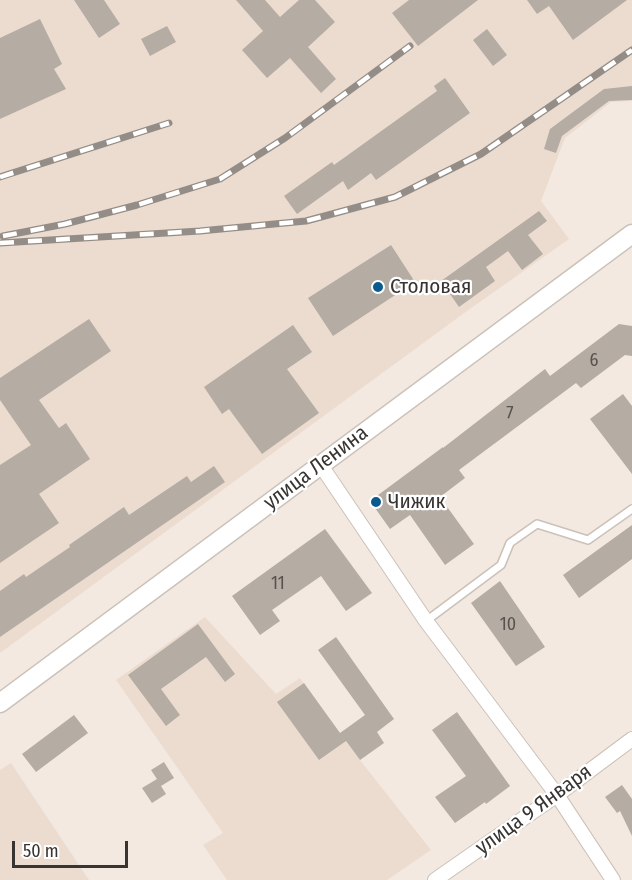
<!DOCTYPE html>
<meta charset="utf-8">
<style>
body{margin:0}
#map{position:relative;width:632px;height:880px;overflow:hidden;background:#f3e9e1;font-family:"Fira Sans Condensed",sans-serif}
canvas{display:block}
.scale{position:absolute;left:12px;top:841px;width:116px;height:27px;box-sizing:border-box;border:3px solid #383431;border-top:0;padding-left:8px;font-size:18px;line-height:21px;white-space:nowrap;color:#383431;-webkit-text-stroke:4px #fff;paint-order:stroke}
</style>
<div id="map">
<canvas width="632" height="880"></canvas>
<div class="scale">50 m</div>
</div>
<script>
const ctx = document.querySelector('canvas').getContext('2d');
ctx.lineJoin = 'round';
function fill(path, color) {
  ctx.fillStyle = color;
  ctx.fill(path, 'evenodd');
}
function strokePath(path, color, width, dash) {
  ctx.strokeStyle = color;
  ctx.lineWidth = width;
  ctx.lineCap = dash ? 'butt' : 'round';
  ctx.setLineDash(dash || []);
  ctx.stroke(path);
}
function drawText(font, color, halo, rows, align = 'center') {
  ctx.font = font + ' "Fira Sans Condensed",sans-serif';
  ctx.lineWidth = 4.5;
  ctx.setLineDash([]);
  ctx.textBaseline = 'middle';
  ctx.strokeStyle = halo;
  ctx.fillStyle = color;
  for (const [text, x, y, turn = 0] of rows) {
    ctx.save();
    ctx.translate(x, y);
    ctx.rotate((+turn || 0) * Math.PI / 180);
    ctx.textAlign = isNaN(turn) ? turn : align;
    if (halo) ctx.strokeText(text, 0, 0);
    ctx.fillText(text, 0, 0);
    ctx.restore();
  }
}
fill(new Path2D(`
 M0 0H632V101L611 102 565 138 541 201 569 239 467 311 0 653Z
 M205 617 276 694 300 678 356 755 431 850 387 880H227L203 845 223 833 116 680Z
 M11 763 89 880H0V770Z`), '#ecdccf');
fill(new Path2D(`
 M74 0H104L120 24 99 38Z
 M236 0H265L280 17 299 0H315L335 22 308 47 336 79 321 93 290 58 267 78 242 50 263 31Z
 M409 0H478L418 46 392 13Z
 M527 0H627L573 40 549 6 537 14Z
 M40 19 62 64 54 69 66 89 0 119V38Z
 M167 26 176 42 150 56 141 39Z
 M487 29 507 55 493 66 473 40Z
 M445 78 470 113 376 180 371 173 348 190 343 181 297 214 284 196 332 162 334 165 437 91 434 86Z
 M632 86V100L609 101 562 136 556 153 544 149 550 129 604 89Z
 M539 211 547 221 528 235 543 254 522 270 508 251 486 267 495 281 459 307 441 281Z
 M391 245 415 282 333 336 308 298Z
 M89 319 111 351 39 400 59 428 66 423 90 459 39 494 59 523 0 563V465L31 445 0 400V378Z
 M619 324 632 326V356L625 355 581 388 576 383 459 470 465 478 440 497 474 544 445 565 410 515 390 529 370 501 443 447V448L545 369 550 376Z
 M293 325 312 352 287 369 319 413 262 454 229 409 222 414 204 387Z
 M623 394 632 406V474L590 419Z
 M214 466 225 482 0 637V591L24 574 26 577 70 547 69 545 124 507 129 515 187 476 191 482Z
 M632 525V559L579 598 563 575Z
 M325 529 372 593 346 611 321 576 272 610 280 621 260 635 232 596Z
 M500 581 545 647 516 666 471 603Z
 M198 624 235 674 225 682 206 657 161 689 180 715 166 726 128 675Z
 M336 637 394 719 377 732 384 743 360 760 346 741 319 760 277 702 304 683 340 733 365 715 318 650Z
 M457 712 510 786 486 804 485 802 455 823 435 797 466 776 432 730Z
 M74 715 88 733 36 772 22 754Z
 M164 762 174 778 161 786 166 794 152 803 142 788 157 779 151 770Z
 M622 785 632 799V836L620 811 617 813 605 797Z`), '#b5aca4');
const lane = new Path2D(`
 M426 621 501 565 510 543 537 524 588 540 632 509`);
const street = new Path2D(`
 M320 464 426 621 557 795 613 880
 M435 880 557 795 632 739`);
const secondary = new Path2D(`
 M0 703 632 234`);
strokePath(lane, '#cac1b9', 10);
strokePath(street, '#cac1b9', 16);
strokePath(secondary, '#cac1b9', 21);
strokePath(lane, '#fff', 7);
strokePath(street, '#fff', 14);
strokePath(secondary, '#fff', 18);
const rail = new Path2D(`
 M0 177 169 123
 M3 236 65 224 137 205 220 179 285 138 410 46
 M0 243 200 231 306 221 395 197 481 154 632 50`);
strokePath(rail, '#948d87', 7);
strokePath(rail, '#fff', 4.5, [14]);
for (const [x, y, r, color] of [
 [378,287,6,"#095a8d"],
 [376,502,6,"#095a8d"]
]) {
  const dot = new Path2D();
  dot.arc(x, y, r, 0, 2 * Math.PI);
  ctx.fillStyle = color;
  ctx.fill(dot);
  strokePath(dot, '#fff', 2);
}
drawText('18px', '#57524e', null, [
 ["6",594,361],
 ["7",510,414],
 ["11",278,584],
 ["10",508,625]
]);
drawText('21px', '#383431', '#fff', [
 ["Столовая",390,287],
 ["Чижик",388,502]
], 'left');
drawText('21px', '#383431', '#fff', [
 ["улица Ленина",316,468,-37],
 ["улица 9 Января",534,810,-36]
]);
</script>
